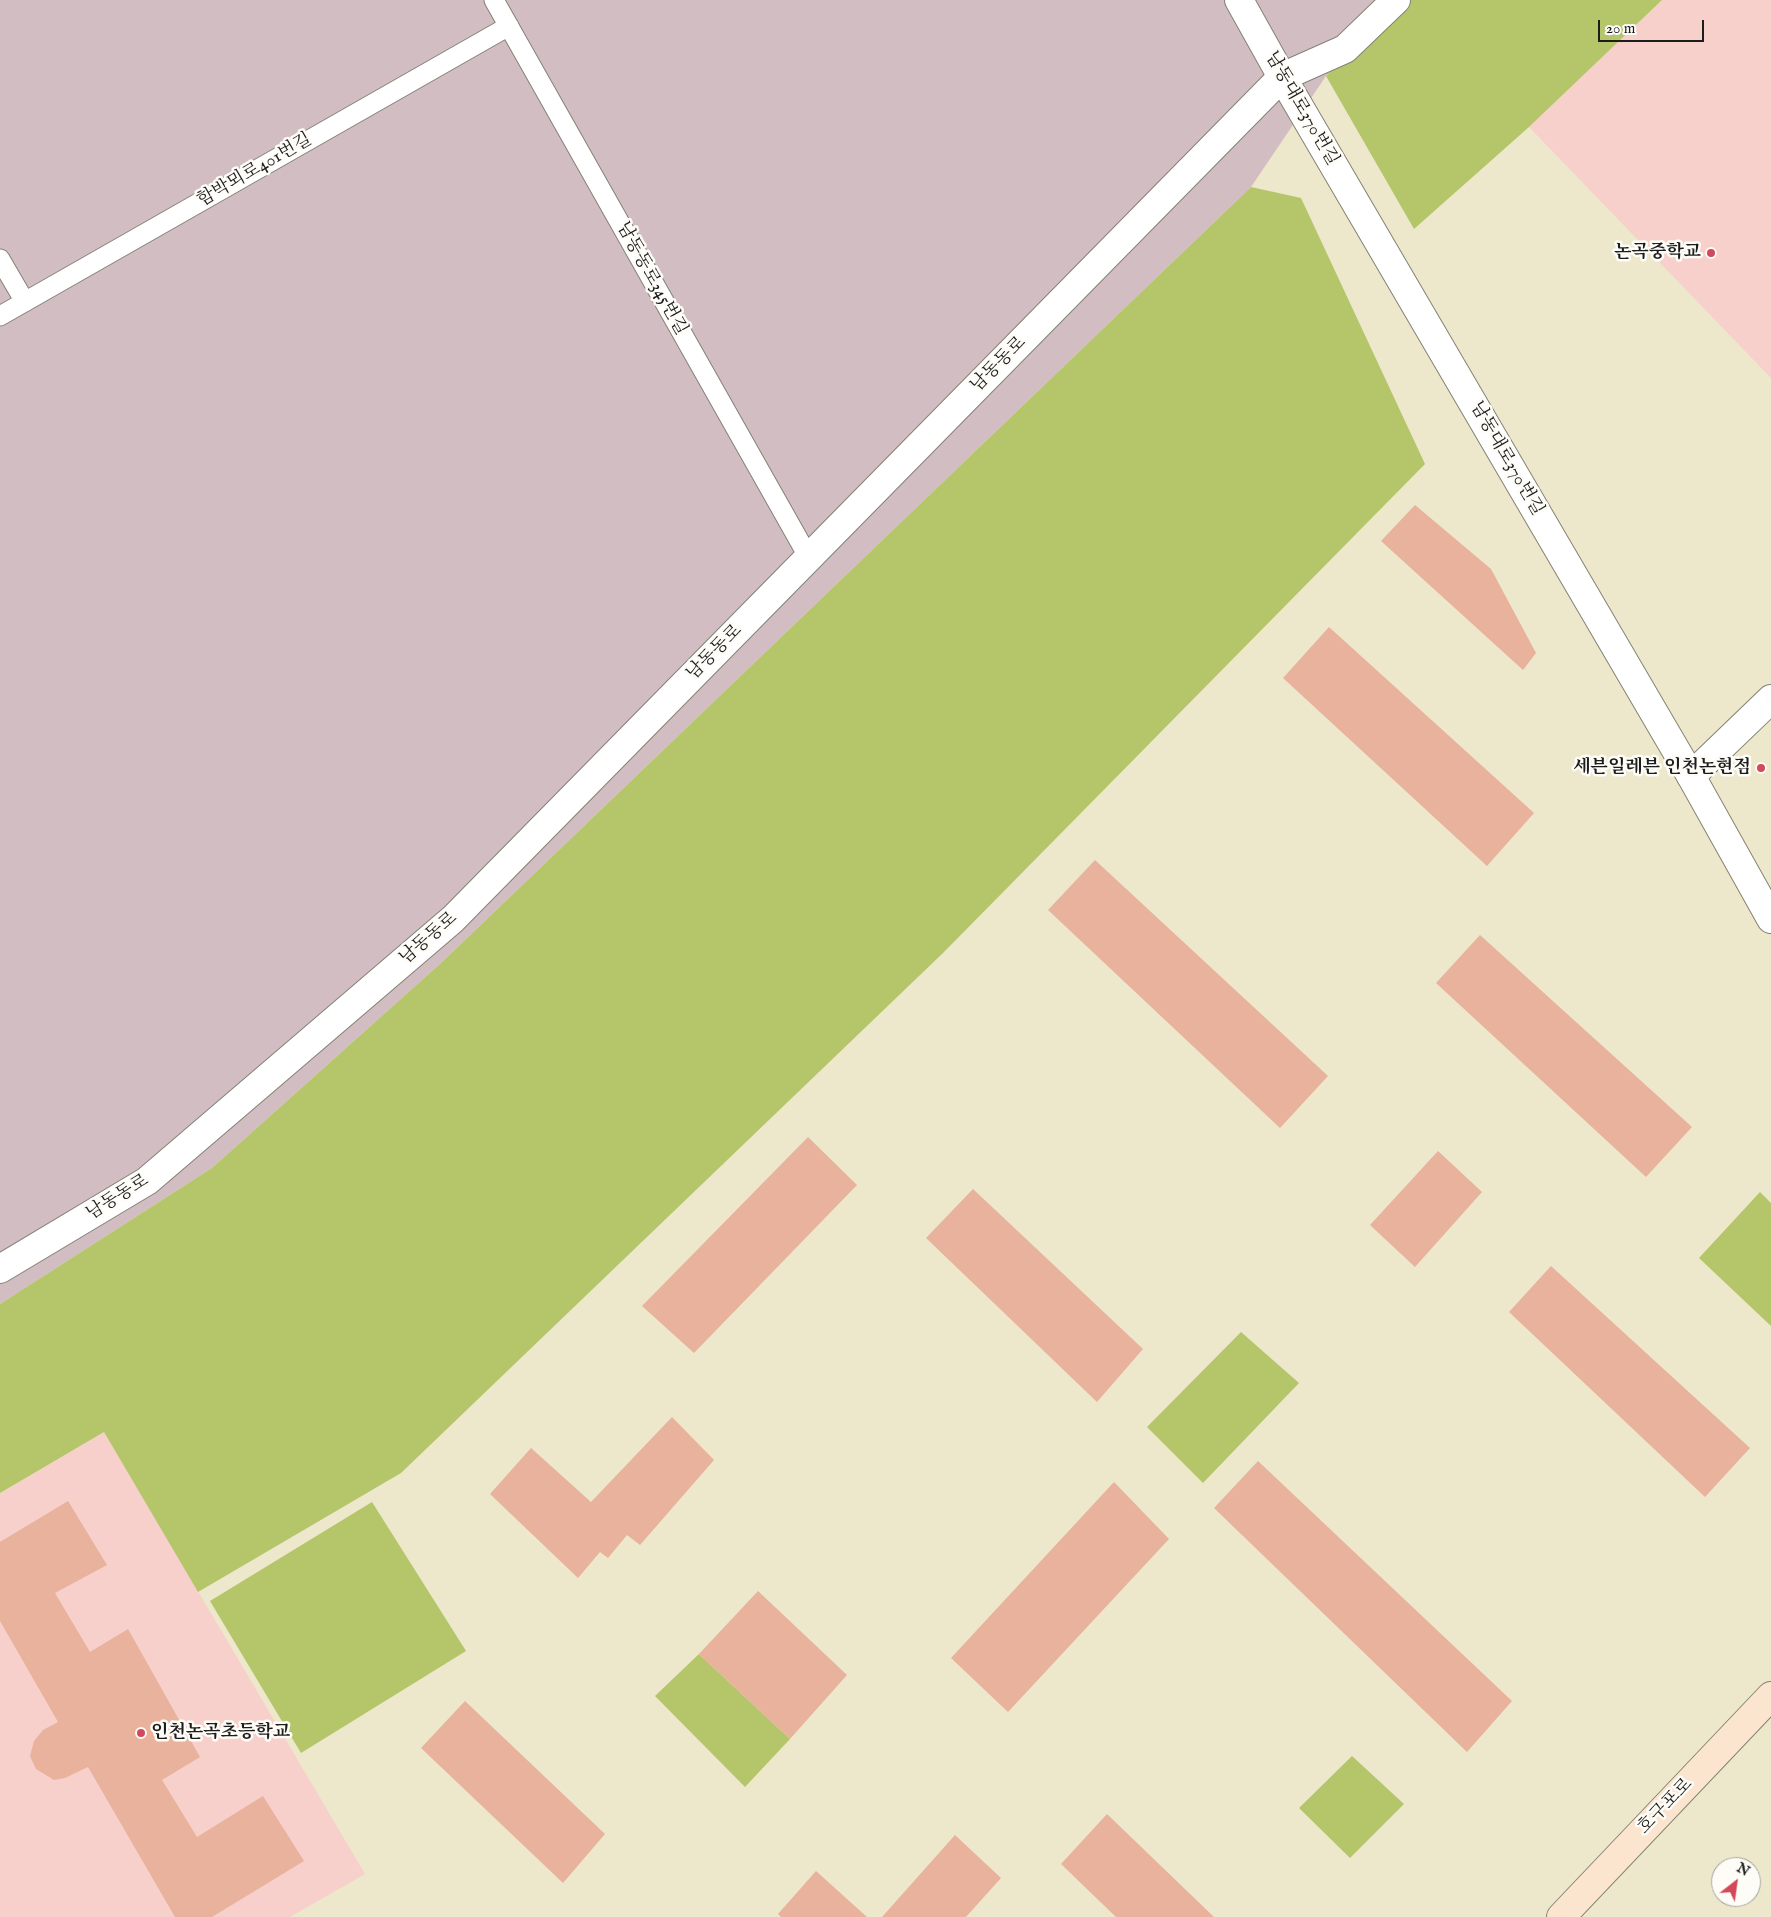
<!DOCTYPE html>
<meta charset="utf-8">
<style>
body{margin:0}
#map{position:relative;width:1771px;height:1917px;overflow:hidden;background:#ede7cb;font-family:"IM FELL English",serif}
canvas{display:block}
.north{position:absolute;left:1711px;top:1857px;width:50px;height:50px;box-sizing:border-box;background:#fdfcf7;border:1px solid #a3a29f;border-radius:50%;rotate:30deg;font-size:14px;font-weight:700;line-height:20px;text-align:center;color:#1c1c1c}
.north::after{content:'';display:block;margin:auto;width:18px;height:22px;background:#d1495b;clip-path:polygon(50% 0,100% 100%,50% 72%,0 100%)}
.scale{position:absolute;left:1598px;top:20px;width:106px;height:22px;box-sizing:border-box;border:2px solid #1c1c1c;border-top:0;padding-left:6px;font-size:15px;line-height:18px;white-space:nowrap;color:#1c1c1c;-webkit-text-stroke:4px #fdfcf7;paint-order:stroke}
</style>
<div id="map">
<canvas width="1771" height="1917"></canvas>
<div class="north">N</div>
<div class="scale">20 m</div>
</div>
<script>
const ctx = document.querySelector('canvas').getContext('2d');
ctx.lineJoin = 'round';
function fill(path, color) {
  ctx.fillStyle = color;
  ctx.fill(path, 'evenodd');
}
function strokePath(path, color, width, dash) {
  ctx.strokeStyle = color;
  ctx.lineWidth = width;
  ctx.lineCap = dash ? 'butt' : 'round';
  ctx.setLineDash(dash || []);
  ctx.stroke(path);
}
function drawText(font, color, halo, rows, align = 'center') {
  ctx.font = font + ' "IM FELL English","Noto Serif KR",serif';
  ctx.lineWidth = 5;
  ctx.setLineDash([]);
  ctx.textBaseline = 'middle';
  ctx.strokeStyle = halo;
  ctx.fillStyle = color;
  for (const [text, x, y, turn = 0] of rows) {
    ctx.save();
    ctx.translate(x, y);
    ctx.rotate((+turn || 0) * Math.PI / 180);
    ctx.textAlign = isNaN(turn) ? turn : align;
    if (halo) ctx.strokeText(text, 0, 0);
    ctx.fillText(text, 0, 0);
    ctx.restore();
  }
}
fill(new Path2D(`
 M1662 0H1771V378L1529 127Z
 M104 1432 365 1874 290 1917H0V1493Z`), '#f7d0cb');
fill(new Path2D(`
 M0 0H1404L1326 76 1251 187 441 963 212 1168 0 1304Z`), '#d2bec2');
fill(new Path2D(`
 M1404 0H1662L1529 127 1414 229 1326 76Z
 M1251 187 1301 198 1425 464 943 953 401 1473 198 1592 104 1432 0 1493V1304L212 1168 441 963Z
 M1760 1192 1771 1203V1326L1699 1258Z
 M1241 1332 1299 1383 1203 1483 1147 1427Z
 M372 1502 466 1651 301 1753 210 1601Z
 M699 1654 790 1739 745 1787 655 1696Z
 M1352 1756 1404 1804 1350 1858 1299 1808Z`), '#b4c669');
fill(new Path2D(`
 M1415 505 1491 569 1536 653 1523 670 1381 541Z
 M1329 627 1534 813 1487 866 1283 678Z
 M1095 860 1328 1076 1280 1128 1048 910Z
 M1480 935 1692 1127 1646 1177 1436 983Z
 M808 1137 857 1185 694 1353 642 1306Z
 M1438 1151 1482 1192 1415 1267 1370 1225Z
 M973 1189 1143 1349 1097 1402 926 1238Z
 M1551 1266 1750 1448 1705 1497 1509 1312Z
 M672 1417 714 1460 640 1545 627 1535 608 1558 600 1552 578 1578 490 1494 531 1448 591 1502Z
 M1258 1461 1512 1701 1467 1752 1214 1508Z
 M1114 1482 1169 1539 1008 1712 951 1658Z
 M68 1501 107 1565 55 1593 90 1652 128 1629 200 1757 162 1780 197 1837 263 1796 304 1861 212 1917H175L88 1767 65 1778 54 1780 36 1769 30 1756 34 1741 43 1730 58 1722 0 1621V1542Z
 M758 1591 847 1675 790 1739 699 1654Z
 M465 1701 605 1834 563 1883 421 1748Z
 M1107 1814 1214 1917H1116L1061 1864Z
 M955 1835 1001 1878 966 1917H882Z
 M816 1871 867 1917H781L778 1914Z`), '#e8b29d');
const service = new Path2D(`
 M494 0 809 558
 M0 259 25 302
 M0 316 509 26`);
const minor = new Path2D(`
 M1691 776 1771 699
 M0 1269 147 1181 453 919 1282 77 1345 49 1396 0`);
const tertiary = new Path2D(`
 M1239 0 1282 77 1691 776 1771 919`);
const secondary = new Path2D(`
 M1561 1917 1771 1696`);
strokePath(service, '#848274', 21);
strokePath(minor, '#848274', 30);
strokePath(tertiary, '#848274', 30);
strokePath(secondary, '#848274', 30);
strokePath(service, '#fff', 19);
strokePath(minor, '#fff', 28);
strokePath(tertiary, '#fff', 28);
strokePath(secondary, '#fbe5cf', 28);
for (const [x, y, r, color] of [
 [1711,253,5,"#d1495b"],
 [1761,768,5,"#d1495b"],
 [141,1733,5,"#d1495b"]
]) {
  const dot = new Path2D();
  dot.arc(x, y, r, 0, 2 * Math.PI);
  ctx.fillStyle = color;
  ctx.fill(dot);
  strokePath(dot, '#fdfcf7', 2);
}
drawText('18px', '#1c1c1c', '#fdfcf7', [
 ["남동대로370번길",1301,109,60],
 ["함박뫼로401번길",255,171,-30],
 ["남동동로345번길",651,279,61],
 ["남동동로",999,365,-45],
 ["남동대로370번길",1506,459,60],
 ["남동동로",715,653,-45],
 ["남동동로",429,939,-41],
 ["남동동로",118,1198,-32],
 ["호구포로",1666,1807,-46]
]);
drawText('bold 18px', '#1c1c1c', '#fdfcf7', [
 ["논곡중학교",1701,253],
 ["세븐일레븐 인천논현점",1751,768],
 ["인천논곡초등학교",151,1733,"left"]
], 'right');
</script>
